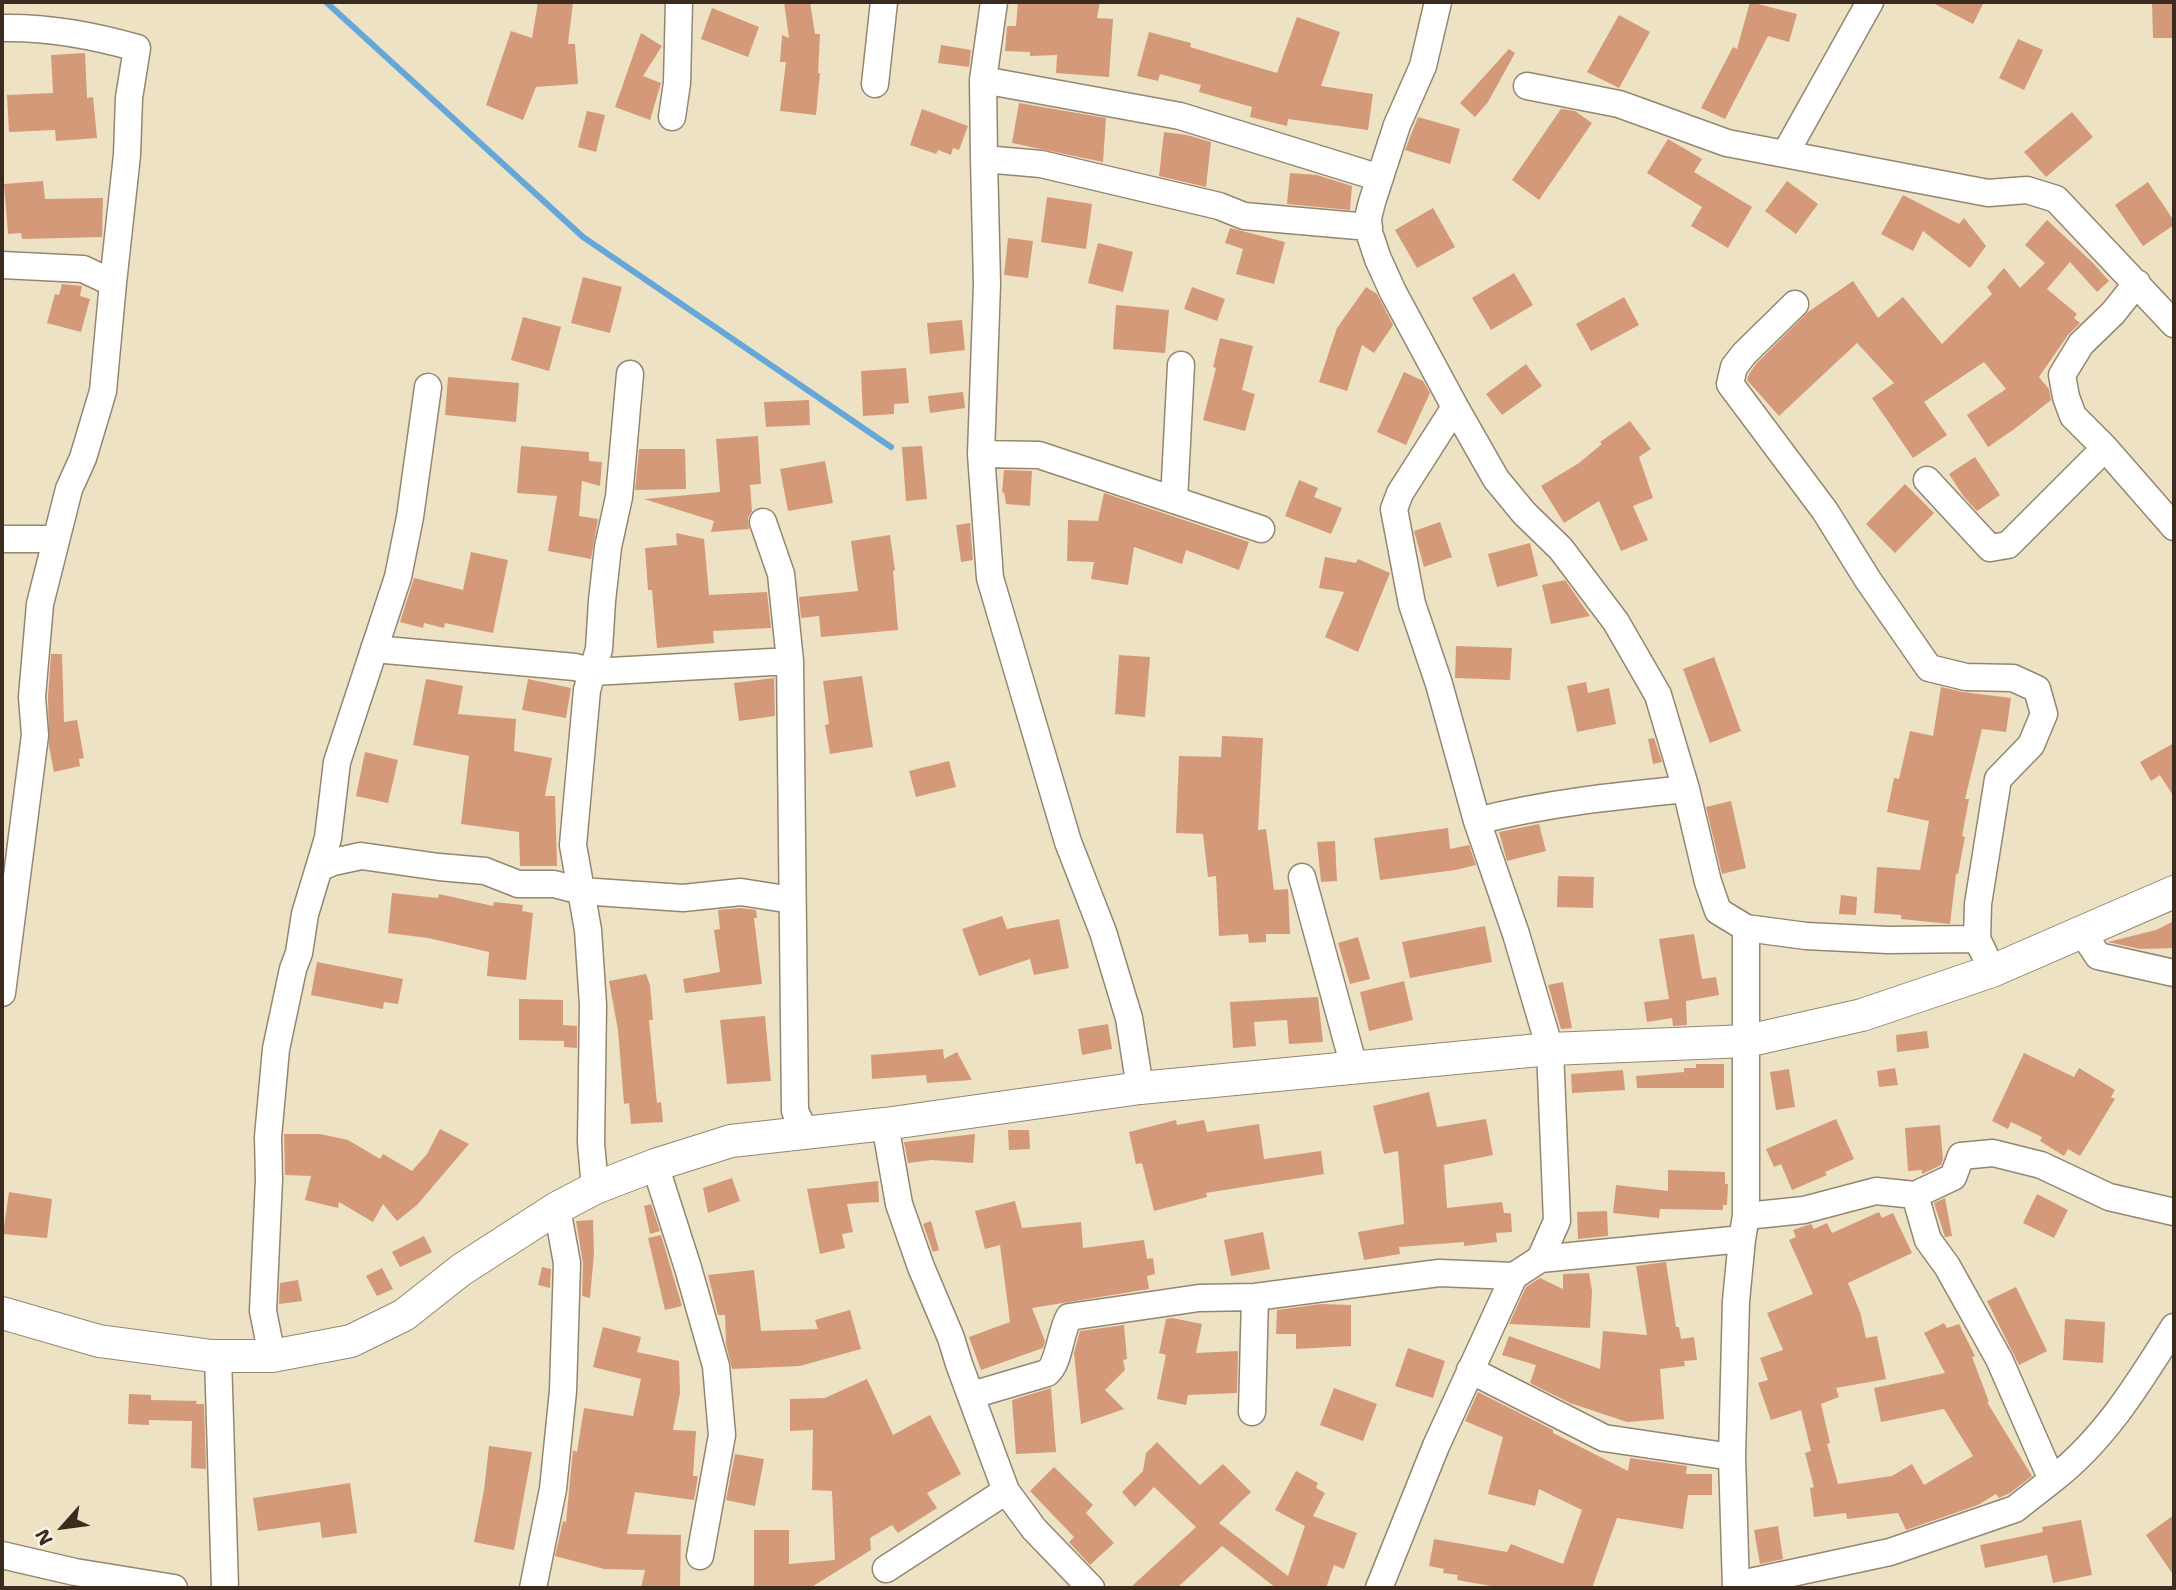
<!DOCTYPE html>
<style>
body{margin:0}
#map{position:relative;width:2176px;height:1590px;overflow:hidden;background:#eee2c4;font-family:"Shantell Sans",sans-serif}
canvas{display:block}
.frame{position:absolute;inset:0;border:4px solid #3b2a1e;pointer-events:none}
.north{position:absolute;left:28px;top:1492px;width:70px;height:70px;-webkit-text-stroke:5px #f7f3e8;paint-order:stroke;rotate:242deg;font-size:19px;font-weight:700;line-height:28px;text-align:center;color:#3b2a1e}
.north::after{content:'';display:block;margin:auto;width:24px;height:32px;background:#3b2a1e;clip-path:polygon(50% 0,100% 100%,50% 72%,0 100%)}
</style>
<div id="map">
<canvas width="2176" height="1590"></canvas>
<div class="frame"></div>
<div class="north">N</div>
</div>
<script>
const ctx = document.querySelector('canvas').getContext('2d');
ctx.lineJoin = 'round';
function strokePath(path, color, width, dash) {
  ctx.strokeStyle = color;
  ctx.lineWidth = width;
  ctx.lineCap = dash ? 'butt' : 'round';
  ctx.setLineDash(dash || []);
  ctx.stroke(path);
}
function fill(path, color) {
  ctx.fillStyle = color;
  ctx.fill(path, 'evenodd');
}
strokePath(new Path2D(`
 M326 2 583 237 891 447`), '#64a7d8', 6);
fill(new Path2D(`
 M538 2H573L568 44H575L578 84 536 87 523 120 486 105 511 31 532 38Z
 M784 2H810L815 34H820L818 73H820L816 115 780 111 786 62H780L782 35 789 38Z
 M1018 2H1100L1097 18 1113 19 1109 77 1056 73 1057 55 1030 56V52L1005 51 1007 26H1016Z
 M1750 2 1797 14 1789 42 1768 36 1725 119 1701 108 1733 47 1737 49Z
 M1931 2H1984L1973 24Z
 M2152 2H2174V38H2153Z
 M712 8 759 27 748 57 701 39Z
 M1619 15 1650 32 1619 88 1587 72Z
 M1297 17 1340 32 1321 86 1373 94 1368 130 1288 119 1287 126 1250 117 1252 107 1199 92 1201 85 1160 74 1158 81 1137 76 1149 32 1191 43 1190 47 1277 73Z
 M641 33 662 46 643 76 661 83 650 120 615 107Z
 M2018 39 2043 50 2024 90 1999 78Z
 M941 45 971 50 969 67 938 63Z
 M1509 49 1515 53 1488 102 1475 117 1460 103Z
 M85 53 87 98 93 97 97 138 56 141 55 130 9 132 7 95 53 93 51 55Z
 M1019 103 1106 118 1103 162 1012 143Z
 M922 109 968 126 959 150 953 148 951 155 938 150 936 154 910 145Z
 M1561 109 1575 111 1592 123 1539 200 1512 180Z
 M587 111 605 115 596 152 578 147Z
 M2072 112 2093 137 2046 177 2024 152Z
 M1418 117 1460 129 1450 164 1405 150Z
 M1164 132 1187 135 1211 142 1206 187 1159 176Z
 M1668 139 1702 159 1694 172 1752 207 1728 248 1691 226 1702 207 1647 173Z
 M1290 173 1317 175 1352 186 1350 210 1287 204Z
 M43 181 45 199 103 198 102 237 22 239 21 233 8 234 4 184Z
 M1787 181 1818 204 1796 234 1765 211Z
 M2148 182 2174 221V225L2143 246 2115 205Z
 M1903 195 1959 224 1964 218 1986 246 1970 268 1923 231 1913 251 1881 234Z
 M1047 197 1092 204 1086 249 1041 242Z
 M1433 208 1455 247 1417 268 1395 230Z
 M2047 220 2093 263 2109 281 2097 292 2070 262 2047 289 2077 314 2074 318 2080 323 2068 335 2039 377 2049 389 2051 400 2013 430 1988 447 1967 415 2006 389 1984 362 1924 402 1947 435 1913 458 1872 398 1894 383 1857 343 1779 416 1747 380 1749 374 1756 364 1808 312 1853 281 1878 318 1903 297 1942 344 1992 294 1987 287 2004 268 2020 288 2045 263 2025 245Z
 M1230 228 1285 242 1274 284 1236 274 1243 249 1225 243Z
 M1008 238 1033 241 1028 278 1004 275Z
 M1098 243 1133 252 1123 292 1088 283Z
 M1514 273 1533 305 1491 330 1472 298Z
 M583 277 622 287 610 333 571 323Z
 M62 284 82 286 80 296 90 299 81 332 47 323 55 294 59 295Z
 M1192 287 1225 299 1217 321 1184 309Z
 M1366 287 1377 294 1393 325 1374 353 1362 345 1347 391 1319 382 1337 328Z
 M1624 297 1639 325 1591 351 1576 324Z
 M1116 305 1169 310 1165 353 1113 349Z
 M523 317 561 327 549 371 511 360Z
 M962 320 965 350 930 354 927 323Z
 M1220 338 1253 346 1242 390 1255 394 1245 431 1203 420 1216 368 1213 367Z
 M1526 364 1542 386 1502 415 1486 394Z
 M906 368 909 403 894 404V414L863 416 861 371Z
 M1404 372 1423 381 1430 393 1406 445 1377 432Z
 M448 377 519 383 516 422 445 415Z
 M963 392 965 408 930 413 928 396Z
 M809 400 810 425 766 427 764 402Z
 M1630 421 1651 449 1639 457 1653 498 1633 506 1648 540 1621 551 1599 501 1564 523 1541 486 1579 463 1602 444 1600 442Z
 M758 436 761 484 750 485 752 511 748 518 749 529 711 532 714 521 644 499 720 492 716 439Z
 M521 446 589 452V461L602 462 600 486 582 481 579 516 598 519 591 559 548 551 557 496 517 493Z
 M922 446 927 499 906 501 902 447Z
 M639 449H685L686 489 635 490Z
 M1975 457 2000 495 1977 511 1964 497 1949 474Z
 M825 461 833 503 788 511 780 469Z
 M1004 470 1032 471 1030 506 1006 504 1004 492 1002 493Z
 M1299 480 1318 488 1314 497 1342 508 1331 534 1285 516Z
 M1905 484 1934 513 1895 553 1866 524Z
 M1104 493 1249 542 1239 570 1186 550 1182 564 1134 547 1128 585 1091 579 1094 562 1067 561 1068 520 1098 521Z
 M1440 522 1452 557 1424 567 1414 531Z
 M970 523 973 560 961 562 956 525Z
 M676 533 704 539 709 595 767 592 771 628 713 631 714 643 657 648 652 590H648L645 548 677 545Z
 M890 535 895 570 893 571 898 630 821 637 819 616 801 618 799 597 858 591 851 541Z
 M1530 543 1538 576 1497 587 1488 554Z
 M471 552 508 560 493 633 445 623 444 628 424 623 423 628 400 622 414 578 463 590Z
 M1325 557 1356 563 1358 559 1390 573 1358 652 1325 637 1344 592 1319 588Z
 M1565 580 1590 616 1551 624 1542 585Z
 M1456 646 1512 648 1510 680 1455 678Z
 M51 654H62L64 722 77 720 84 758 79 759 80 766 54 772 49 746 48 697Z
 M1119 655 1150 657 1145 717 1115 714Z
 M1714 657 1741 731 1710 743 1683 669Z
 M862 676 873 747 830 754 825 725 829 724 823 681Z
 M774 678 775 716 739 721 734 683Z
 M426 679 463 686 458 714 516 719 514 751 552 758 545 796H555L557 866H520L519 832 461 824 469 756 413 745Z
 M528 679 571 688 566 718 522 710Z
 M1586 682 1588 693 1609 688 1616 724 1577 732 1567 686Z
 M1941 687 1963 692 2011 698 2006 732 1982 729 1965 799H1969L1962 836 1965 837 1958 874H1956L1950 924 1901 919V915L1874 913 1877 867 1920 870 1929 821 1887 812 1894 778 1899 779 1910 731 1933 736Z
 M1222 736 1263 738 1258 830 1266 829 1274 890 1288 889 1290 934H1266V942L1249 943 1248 934 1219 936 1216 876 1208 877 1203 834 1176 833 1179 756 1221 757Z
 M1654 738 1662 762 1653 764 1648 739Z
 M2174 743V797L2160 775 2151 781 2140 762Z
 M365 752 398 760 388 803 356 796Z
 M949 761 956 787 916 797 909 771Z
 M1731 801 1746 868 1722 874 1706 807Z
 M1539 824 1546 851 1507 861 1499 832Z
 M1448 828 1450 849 1469 845 1476 865 1455 870 1380 880 1374 838Z
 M1335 841 1337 881 1321 882 1317 842Z
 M1558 876 1594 877 1593 908 1557 907Z
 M392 893 438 898 439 894 493 906 494 902 523 905 522 911 533 913 526 980 487 976 489 952 428 938 388 933Z
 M1841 895 1857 897 1856 915 1839 914Z
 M741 908 756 910 757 918H754L762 984 685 993 683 979 720 972 714 930 720 929 718 910Z
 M1002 916 1007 929 1059 919 1069 968 1034 975 1030 959 979 976 962 929Z
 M2174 921V948L2140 949 2108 942 2156 930Z
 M1485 926 1492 962 1410 978 1402 942Z
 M1694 934 1702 979 1716 977 1719 995 1686 1001 1687 1025 1673 1026 1672 1018 1647 1022 1644 1002 1669 999 1659 939Z
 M1358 937 1370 979 1350 984 1338 943Z
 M317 962 403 979 398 1004 384 1002 383 1009 311 995Z
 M646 974 650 985 653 1020H649L657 1103 661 1102 663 1122 631 1124 629 1103 624 1104 618 1030 609 981Z
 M1404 981 1413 1020 1369 1031 1360 992Z
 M1563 982 1572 1028 1561 1029 1548 985Z
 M1318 997 1323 1042 1289 1044 1287 1020 1254 1022 1256 1046 1233 1048 1230 1002Z
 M519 999 563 1000V1025L577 1026V1048L564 1047V1041L519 1040Z
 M765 1016 771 1081 727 1084 720 1020Z
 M1108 1024 1112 1049 1082 1055 1078 1029Z
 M1927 1031 1929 1048 1897 1052 1896 1035Z
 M943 1049 944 1059 957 1052 972 1080 927 1083 926 1075 872 1079 871 1055Z
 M2024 1053 2074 1077 2079 1068 2115 1090 2111 1097 2115 1099 2080 1156 2068 1149 2064 1156 2040 1141 2042 1137 2011 1122 2008 1129 1992 1121Z
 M1696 1064H1724V1088H1637L1636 1076 1684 1072V1068H1696Z
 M1895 1068 1898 1085 1879 1087 1877 1071Z
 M1789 1069 1795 1107 1776 1110 1770 1072Z
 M1623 1070 1625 1090 1572 1093 1571 1074Z
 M1429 1092 1437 1127 1486 1119 1493 1155 1444 1165 1447 1208 1502 1202 1504 1213H1510L1511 1215 1512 1232 1496 1233 1497 1242 1464 1246V1242L1399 1247 1400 1254 1364 1260 1358 1232 1404 1224 1398 1151 1384 1154 1373 1106Z
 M1836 1119 1854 1159 1825 1172 1827 1175 1792 1190 1781 1164 1774 1167 1766 1149Z
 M1176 1120 1177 1125 1204 1120 1207 1132 1259 1124 1264 1159 1321 1151 1324 1174 1206 1193 1207 1197 1154 1211 1142 1163 1136 1164 1129 1132Z
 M1940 1125 1943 1160 1941 1165 1922 1174V1170L1908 1171 1905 1128Z
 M440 1129 469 1144 417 1205 397 1221 383 1204 373 1222 339 1202 338 1208 305 1200 311 1176 285 1175 284 1134H320L348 1140 380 1159 383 1154 412 1171 427 1154Z
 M1008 1130H1029L1030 1149 1009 1150Z
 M975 1134 973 1163 932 1160 908 1163 904 1142Z
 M1668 1170 1725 1172V1184H1728L1727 1205H1723V1210L1660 1209 1659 1218 1613 1213 1616 1185 1668 1191Z
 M732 1178 740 1201 708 1213 703 1188Z
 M878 1181 879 1202 847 1204 853 1232 842 1234 845 1248 820 1254 807 1189Z
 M9 1192 52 1199 47 1238 3 1234Z
 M2037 1194 2068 1210 2054 1238 2023 1223Z
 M1945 1198 1952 1236 1945 1237 1934 1203Z
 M1015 1201 1022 1228 1081 1222 1083 1248 1144 1240 1147 1259 1153 1258 1155 1274 1147 1276 1149 1289 1032 1308 1045 1341 1043 1348 981 1370 969 1337 1010 1322 1000 1245 985 1249 975 1211Z
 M651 1204 660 1231 650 1234 644 1206Z
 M1607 1211 1608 1236 1578 1239 1577 1212Z
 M1879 1212 1882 1218 1893 1213 1912 1253 1848 1283 1860 1312 1866 1338 1877 1336 1886 1379 1836 1388 1839 1397 1821 1404 1830 1443 1827 1444 1838 1484 1892 1476 1912 1464 1924 1485 1973 1456 1944 1409 1881 1422 1874 1388 1945 1373 1924 1333 1944 1323 1947 1328 1959 1324 1975 1356 1972 1357 1989 1402H1987L2032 1476 2010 1493 1999 1498 1996 1494 1978 1505 1906 1530 1898 1513 1847 1519 1846 1513 1814 1517 1810 1488 1814 1487 1805 1453 1811 1451 1801 1410 1771 1420 1758 1383 1768 1380 1760 1358 1783 1350 1767 1313 1813 1294 1789 1240 1796 1237 1793 1230 1811 1224 1814 1229 1827 1223 1832 1233Z
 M593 1220 594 1253 590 1298 582 1296 583 1263 576 1221Z
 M931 1221 939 1250 933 1252 923 1224Z
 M1263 1232 1270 1269 1231 1276 1224 1240Z
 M661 1235 682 1306 665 1310 648 1238Z
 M424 1236 432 1252 400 1267 392 1252Z
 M1666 1262 1676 1327H1679L1681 1339 1694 1337 1697 1360 1684 1361 1685 1366 1660 1369 1664 1419 1627 1422 1570 1403 1530 1383 1536 1365 1502 1355 1509 1336 1600 1369 1603 1331 1647 1335 1636 1266Z
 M542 1267 551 1269 550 1288 538 1285Z
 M382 1268 393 1289 377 1296 366 1276Z
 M754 1270 761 1331 818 1329 815 1320 850 1310 861 1349 800 1366 732 1369 726 1344 725 1315H718L708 1275Z
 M1589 1273 1592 1291 1590 1328 1509 1324 1526 1287 1540 1278 1563 1289V1274Z
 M298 1280 302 1301 279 1304 280 1283Z
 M2016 1287 2047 1351 2019 1365 1987 1301Z
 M1321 1304 1351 1305V1346L1296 1349V1334H1276L1277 1310Z
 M1172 1318 1202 1324 1196 1353 1238 1351 1237 1393 1188 1395 1186 1405 1157 1399 1166 1355 1159 1353 1166 1319Z
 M2065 1319 2105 1322 2103 1363 2063 1360Z
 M1124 1325 1127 1359 1123 1360 1125 1370 1105 1390 1124 1409 1081 1424 1074 1353 1080 1331Z
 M603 1327 641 1337 637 1352 679 1361 680 1393 673 1430 696 1431 693 1476H698L694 1500 635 1492 627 1534 681 1535 680 1588H641L645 1570 604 1569 555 1556 563 1521 566 1522 573 1450 577 1452 584 1408 633 1416 641 1379 593 1367Z
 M1408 1348 1445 1361 1433 1398 1395 1386Z
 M867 1379 893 1435 930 1415 961 1474 927 1493 937 1508 898 1533 892 1525 870 1538 871 1550 810 1588H754V1530H789V1564L835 1560 832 1491 812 1490 813 1430 790 1431V1399L825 1398Z
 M1051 1388 1056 1452 1016 1454 1012 1400Z
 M1334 1388 1377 1404 1363 1441 1320 1425Z
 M1478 1392 1553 1430V1433L1628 1471 1630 1458 1687 1466 1686 1474H1712V1495H1688L1683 1529 1617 1518 1592 1588H1502L1457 1580 1458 1575 1443 1573 1444 1569 1429 1566 1434 1539 1507 1552 1511 1544 1563 1564 1582 1510 1539 1489 1535 1506 1488 1494 1503 1437 1465 1421Z
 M129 1394 151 1395V1400L197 1401 196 1404H204L206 1469 191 1468 192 1421 149 1420V1425L128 1424Z
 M1157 1442 1200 1485 1223 1464 1251 1492 1219 1523 1288 1576 1305 1526 1275 1510 1296 1471 1318 1483 1316 1488 1325 1493 1313 1516 1357 1533 1344 1569 1334 1565 1326 1588H1276L1222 1546 1177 1588H1130L1196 1527 1154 1487 1135 1507 1122 1492 1143 1471 1146 1453Z
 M489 1446 532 1452 514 1550 474 1542 484 1490Z
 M735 1454 764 1459 755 1506 726 1500Z
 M1054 1467 1093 1505 1086 1513 1114 1543 1090 1565 1069 1542 1074 1537 1030 1491Z
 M350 1483 357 1533 322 1538 320 1522 258 1531 253 1498Z
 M2174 1515V1576L2146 1535Z
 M2081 1520 2092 1575 2053 1583 2047 1555 1985 1568 1980 1545 2043 1532 2042 1527Z
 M1778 1526 1783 1559 1760 1564 1754 1530Z`), '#d49978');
const minor = new Path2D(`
 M994 2 983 80 984 159 1041 164 1219 206 1244 216 1369 227
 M1438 2 1423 66 1397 125 1372 202 1368 218 1369 232 1378 259 1393 292 1455 407 1496 479 1524 513 1561 549 1616 622 1658 695 1686 789 1708 882 1718 911 1746 928 1806 936 1888 940 1977 939
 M2 28C49 27 92 35 137 48L129 98 127 155 113 283
 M983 80 1180 116 1380 178
 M875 84 884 2
 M1527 86 1619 104 1727 143 1988 193 2027 190 2056 199 2174 324
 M672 117 677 83 679 2
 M1785 154 1870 2
 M984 159 987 284 981 454 990 578 1068 842 1103 932 1129 1018 1140 1088
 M2 265 83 269 113 283 103 391 83 458 69 489 40 604 32 697 35 735 2 993
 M2137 283 2113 313 2081 344 2062 375 2066 397 2073 416 2105 448 2174 527
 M1795 304 1744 354 1734 367 1730 384 1825 511 1868 580 1929 668 1966 677 2013 678 2037 689 2044 714 2031 745 1998 779 1978 904 1977 939 1984 953
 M981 454 1039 455 1261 529
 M1927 480 1990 548 2008 545 2105 448
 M1174 500 1181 365
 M763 522 781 574 790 661 795 1111 805 1132
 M2 539H55
 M374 649 575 667 593 672 790 661
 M1477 821C1546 803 1616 796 1686 789
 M319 868 333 862 361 856 439 867 485 871 518 884H554L581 891 683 898 741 892 792 900
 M1302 877 1354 1067
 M2082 932 2098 956 2174 973
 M885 1124 899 1204 921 1267 951 1338 959 1364 1006 1491 1034 1529 1091 1588
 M655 1165 688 1268 716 1366 722 1435 700 1556
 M595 1188 591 1143 593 1005 588 930 573 845 587 690 599 649 602 601 608 547 619 497 630 374
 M1915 1195 1953 1177 1961 1156 1993 1153 2041 1165 2109 1197 2174 1212
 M1746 1216 1804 1210 1876 1191 1915 1195 1928 1240 1947 1266 1999 1359 2052 1480C2105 1439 2139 1383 2174 1327
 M1540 1259 1742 1239
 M218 1356 225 1588
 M272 1356 263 1311 269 1179 268 1137 276 1049 293 969 299 953 305 914 328 838 337 762 398 577 410 517 428 387
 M1470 1370 1604 1438 1732 1457
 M972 1395 1047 1373C1059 1364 1060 1333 1069 1317L1199 1298 1255 1297 1439 1273 1514 1276
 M1252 1412 1255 1297
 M2 1555 75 1572 174 1588
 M886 1569 1006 1491
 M1736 1585 1890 1552 2015 1509 2052 1480
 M533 1588 553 1489 563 1391 567 1263 557 1208
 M1379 1588 1436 1446 1514 1276 1540 1259 1557 1221 1550 1049 1516 934 1477 821 1439 684 1412 604 1394 509 1400 493 1455 407
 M1736 1588 1732 1457 1736 1301 1742 1239 1746 1216V928`);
const tertiary = new Path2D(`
 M2 1313 99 1341 212 1356H272L351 1341 404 1315 461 1270 557 1208 595 1188 655 1165 731 1141 885 1124 1140 1088 1550 1049 1747 1041 1862 1015 1992 971 2174 892`);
strokePath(minor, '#948671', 29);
strokePath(tertiary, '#948671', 34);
strokePath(minor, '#fff', 26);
strokePath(tertiary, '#fff', 32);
</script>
